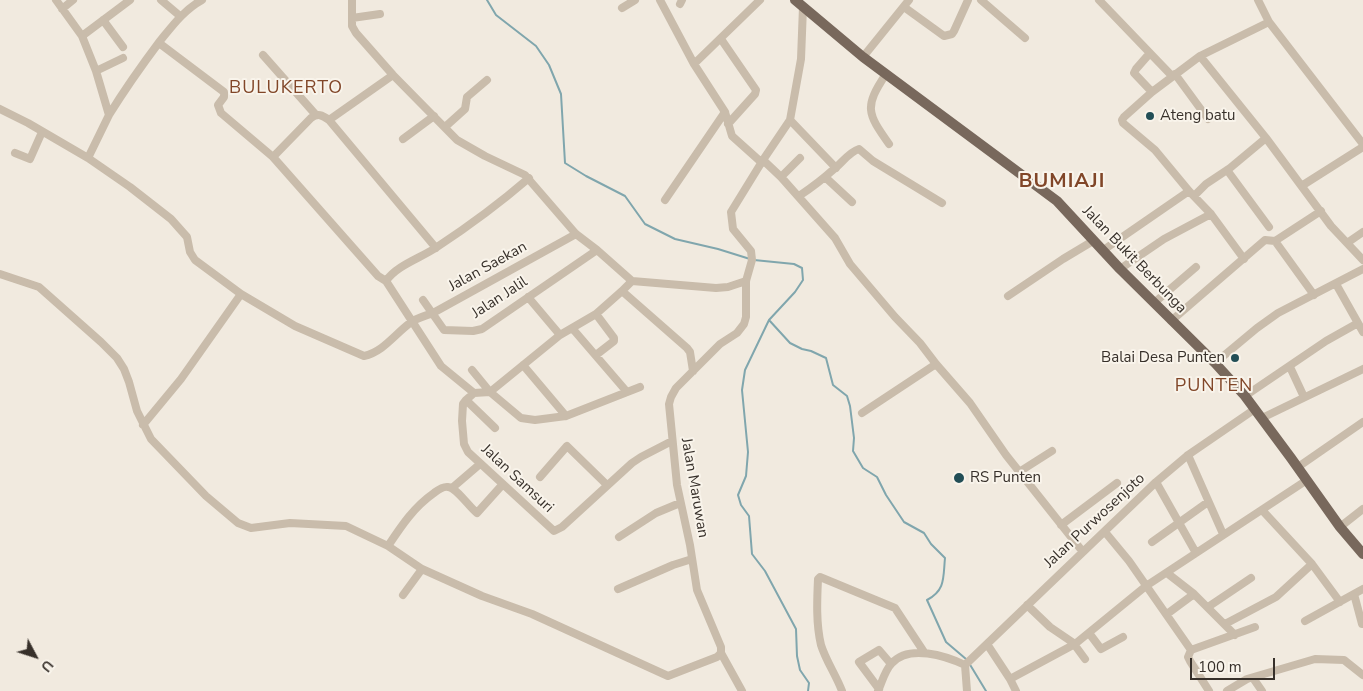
<!DOCTYPE html>
<style>
body{margin:0}
#map{position:relative;width:1363px;height:691px;overflow:hidden;background:#f1eadf;font-family:"Nunito Sans",sans-serif}
canvas{display:block}
.north{position:absolute;left:10px;top:631px;width:50px;height:50px;-webkit-text-stroke:4px #f9f4eb;paint-order:stroke;rotate:130deg;font-size:14px;font-weight:700;line-height:20px;text-align:center;color:#37302a}
.north::after{content:'';display:block;margin:auto;width:18px;height:22px;background:#37302a;clip-path:polygon(50% 0,100% 100%,50% 72%,0 100%)}
.scale{position:absolute;left:1190px;top:658px;width:85px;height:22px;box-sizing:border-box;border:2px solid #37302a;border-top:0;padding-left:6px;font-size:15px;line-height:18px;white-space:nowrap;color:#37302a;-webkit-text-stroke:4px #f9f4eb;paint-order:stroke}
</style>
<div id="map">
<canvas width="1363" height="691"></canvas>
<div class="north">U</div>
<div class="scale">100 m</div>
</div>
<script>
const ctx = document.querySelector('canvas').getContext('2d');
ctx.lineJoin = 'round';
function strokePath(path, color, width, dash) {
  ctx.strokeStyle = color;
  ctx.lineWidth = width;
  ctx.lineCap = dash ? 'butt' : 'round';
  ctx.setLineDash(dash || []);
  ctx.stroke(path);
}
function drawText(font, color, halo, rows, align = 'center') {
  ctx.font = font + ' "Nunito Sans",sans-serif';
  ctx.lineWidth = 4;
  ctx.setLineDash([]);
  ctx.textBaseline = 'middle';
  ctx.strokeStyle = halo;
  ctx.fillStyle = color;
  for (const [text, x, y, turn = 0] of rows) {
    ctx.save();
    ctx.translate(x, y);
    ctx.rotate((+turn || 0) * Math.PI / 180);
    ctx.textAlign = isNaN(turn) ? turn : align;
    if (halo) ctx.strokeText(text, 0, 0);
    ctx.fillText(text, 0, 0);
    ctx.restore();
  }
}
strokePath(new Path2D(`
 M487 0 496 15 536 46 549 65 561 94 565 163 586 176 625 196 645 224 675 239 718 249 750 259
 M754 260 794 264 802 268 803 280 795 292 769 320 745 370 742 390 748 452 746 476 738 495 741 505 749 516 752 554 765 571 796 629 797 656 800 670 809 683 808 691
 M769 320 790 343 802 349 811 351 826 358 833 385 847 396 850 406 854 438 853 451 863 468 877 477 886 495 904 522 924 533 931 544 945 558C943 577 946 590 927 600L946 642 966 659
 M969 663 986 691`), '#80a6ad', 2);
strokePath(new Path2D(`
 M56 0 82 36 96 71 109 115 88 158
 M161 0 180 16
 M352 0V26L356 33 393 75 457 140 485 156 525 175 576 234 597 250 632 281 622 291 596 314 560 335 490 392 474 393 466 400 463 404 462 421 464 444 468 452 554 531 562 527 632 463 641 457 672 441
 M660 0 694 64 725 112 732 136 761 162
 M981 0 1025 38
 M1099 0 1172 76
 M1258 0 1269 22 1363 144
 M680 4 682 0
 M904 7 944 36 952 34 954 31 968 0
 M622 8 635 0
 M62 9 73 0
 M352 18 380 14
 M103 20 123 47
 M82 36 130 0
 M721 39 756 90 755 94 728 124
 M159 43 224 92V97L218 105 221 113 273 157 378 276 386 281 441 366 474 393
 M1150 53 1136 69 1134 73 1152 92
 M263 55 316 115
 M1200 56 1266 138
 M863 57 909 0
 M694 64 760 0
 M96 71 123 58
 M886 74C864 107 867 113 889 144
 M1175 74 1208 119
 M0 109 28 123 88 158 130 187 171 219 187 237 190 252 195 260 241 294
 M109 115C125 89 142 65 160 41 173 25 184 10 202 0
 M329 120 393 75
 M790 120 836 168
 M445 127 465 109 467 97 487 80
 M403 139 434 116
 M15 153 30 159 42 132
 M273 157 311 118C318 113 322 115 329 120L436 248
 M763 160 781 177 835 238 850 264 895 317 920 343 936 364 970 403 1006 455 1083 552
 M1227 170 1269 227
 M781 177 800 158
 M825 177 852 202
 M1303 185 1363 147
 M799 196C811 188 823 179 834 169 842 163 849 152 859 149L873 161 942 203
 M1194 196 1206 184 1230 168 1266 138 1331 226 1363 260
 M665 200 725 112
 M1275 241 1321 211
 M1347 243 1363 232
 M1102 251 1189 191
 M1244 259 1211 214 1189 191 1155 150 1123 123 1122 120 1124 117 1152 92 1200 56 1269 22
 M1120 269 1164 239 1211 214
 M0 274 39 287 101 342 117 358 124 369 129 382 137 411 151 439 206 496 238 523 251 528 290 523 346 526 388 546 422 569 482 596 532 614 668 676 717 657 721 653
 M386 281C397 265 421 258 437 247 469 226 500 203 529 178
 M632 281 716 288 728 287 746 281
 M1336 284 1363 332
 M622 291 687 348 690 352 693 371
 M1008 296 1063 259 1093 241
 M528 297 560 335
 M423 300 444 330 473 331 482 329 597 250
 M1154 303 1196 267
 M596 314 614 338V341L596 355
 M1171 321 1265 240 1275 241 1314 295
 M572 328 627 392
 M1215 363 1257 328 1278 313 1363 269
 M523 365 566 416
 M1290 367 1304 397
 M472 370 490 392 521 418 535 420 566 416 640 387
 M1245 396 1326 341 1358 323
 M466 400 495 428
 M862 413 936 364
 M1262 418 1363 369
 M143 425 181 379 241 294 295 326 364 356C383 352 395 334 410 323 416 318 425 316 433 313L576 234
 M1188 455 1223 534
 M1298 467 1363 422
 M1019 472 1052 451
 M540 477 567 446 607 485
 M1156 482 1196 553
 M452 488 480 464
 M1262 510 1312 564 1340 602
 M1061 525 1117 483
 M1340 527 1363 509
 M1105 532 1129 561 1191 650
 M619 537 656 513 680 503
 M1152 542 1208 502
 M388 546C402 525 414 507 434 493 438 490 443 486 448 487 457 488 469 507 477 513L503 484
 M1167 573 1194 594 1235 635
 M618 589 673 565 692 559
 M1354 594 1362 624H1363
 M403 595 422 569
 M1027 605 1050 627 1075 644
 M1208 607 1251 578
 M1167 614 1194 594
 M1305 621 1363 589
 M1225 624 1276 597 1312 564
 M1089 633 1101 649 1123 637
 M987 644 1010 679 1016 691
 M1074 644 1085 659
 M965 665 1156 482 1188 455 1255 409
 M965 665 967 691
 M1253 678 1262 691
 M1010 679 1075 644 1146 586 1307 480
 M879 689 859 662 879 650 891 664
 M742 691 721 653V647L697 590 690 545 677 485 669 404 671 397 676 388 720 344 737 333 744 324 746 317V281L752 260 751 251 733 229 731 212 763 160 790 120 801 59 803 7
 M842 691C836 675 826 661 821 645 816 624 817 601 818 579L820 577 895 608 924 652
 M878 691C882 682 885 670 892 663 909 644 946 656 965 665
 M1209 691 1190 661 1188 657 1191 650 1255 627
 M1227 691 1247 679 1315 659 1344 660 1363 675`), '#c9bcab', 8);
strokePath(new Path2D(`
 M795 0 863 57 1057 201 1120 269 1215 363 1245 396 1291 458 1340 527 1363 554`), '#78685c', 10);
for (const [x, y, r, color] of [
 [1150,116,5,"#224e56"],
 [1235,358,5,"#224e56"],
 [959,478,6,"#224e56"]
]) {
  const dot = new Path2D();
  dot.arc(x, y, r, 0, 2 * Math.PI);
  ctx.fillStyle = color;
  ctx.fill(dot);
  strokePath(dot, '#f9f4eb', 2);
}
drawText('15px', '#37302a', '#f9f4eb', [
 ["Ateng batu",1160,116],
 ["Balai Desa Punten",1225,358,"right"],
 ["RS Punten",970,478]
], 'left');
drawText('15px', '#37302a', '#f9f4eb', [
 ["Jalan Bukit Berbunga",1134,260,46],
 ["Jalan Saekan",488,267,-29],
 ["Jalan Jalil",500,298,-33],
 ["Jalan Samsuri",517,479,43],
 ["Jalan Maruwan",694,488,80],
 ["Jalan Purwosenjoto",1095,521,-43]
]);
ctx.letterSpacing = '1px';
drawText('18px', '#814628', '#f9f4eb', [
 ["BULUKERTO",286,89],
 ["PUNTEN",1214,387]
]);
ctx.letterSpacing = '0px';
ctx.letterSpacing = '1px';
drawText('bold 20px', '#814628', '#f9f4eb', [
 ["BUMIAJI",1062,182]
]);
ctx.letterSpacing = '0px';
</script>
